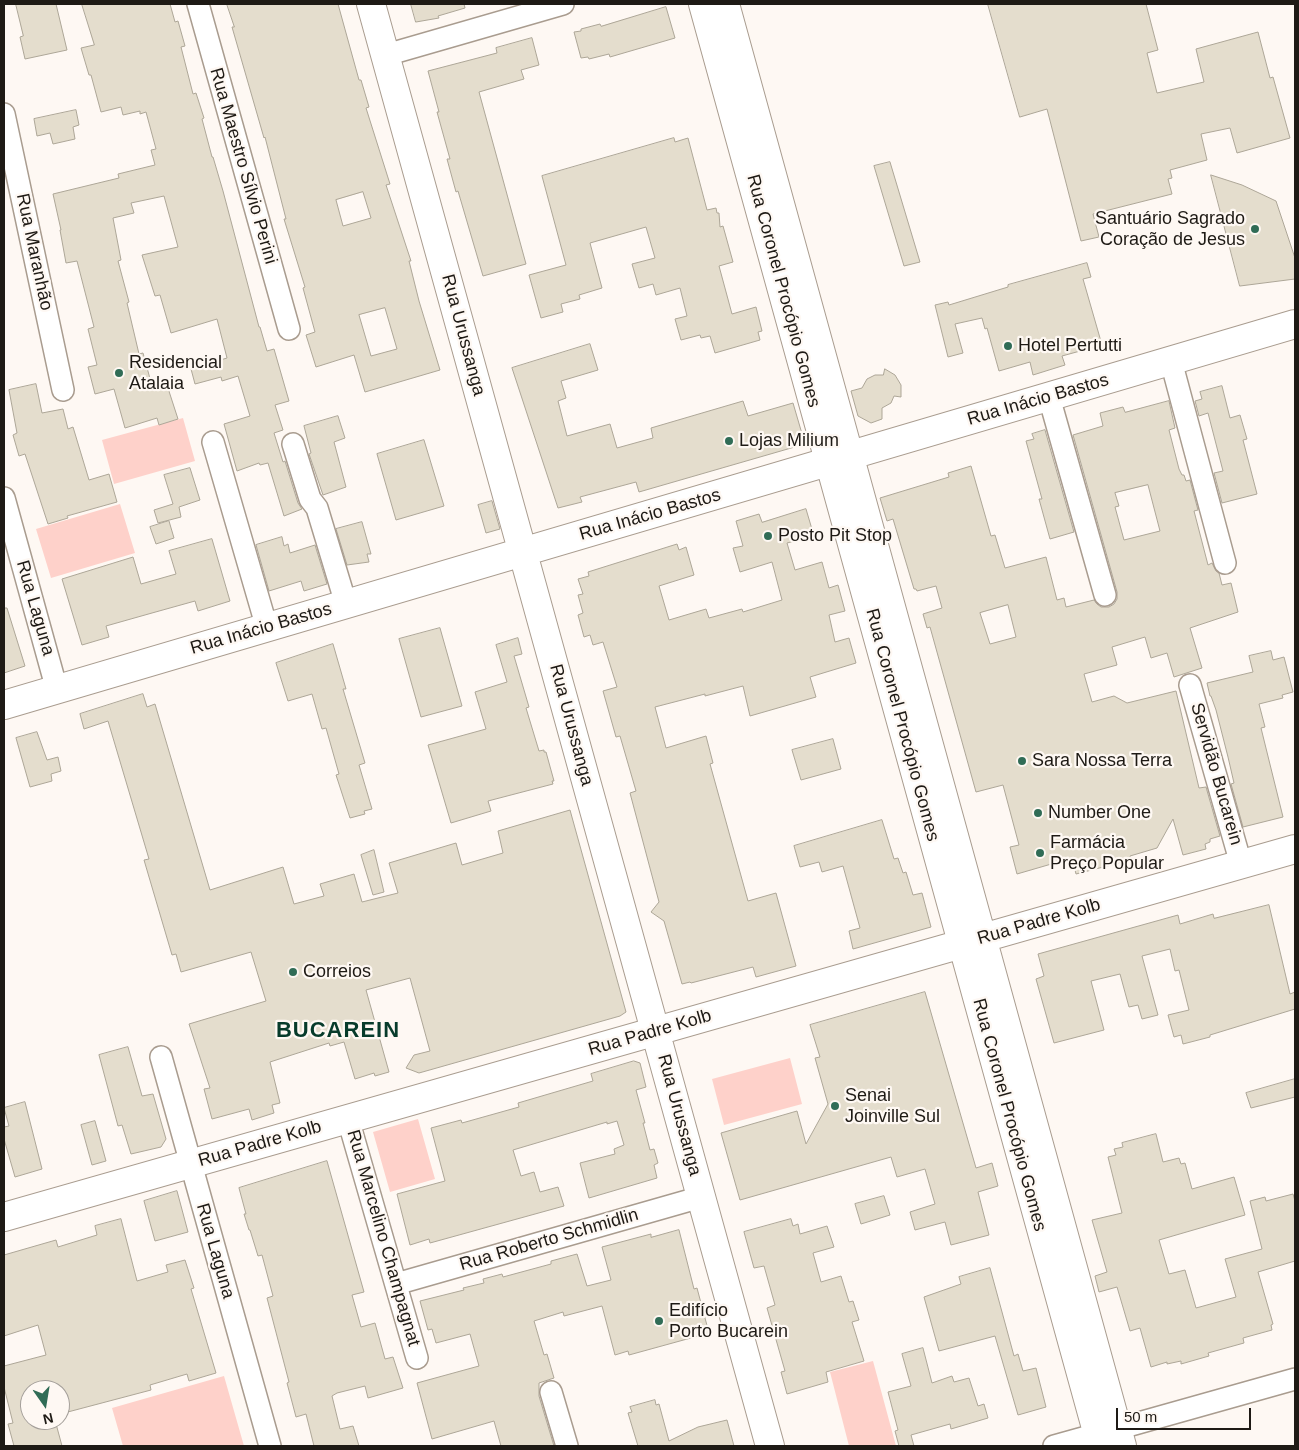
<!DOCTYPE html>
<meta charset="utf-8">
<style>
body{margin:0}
#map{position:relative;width:1299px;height:1450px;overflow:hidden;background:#fef8f3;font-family:Helvetica,sans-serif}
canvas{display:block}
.frame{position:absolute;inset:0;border:5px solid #1e1a15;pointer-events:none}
.north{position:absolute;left:20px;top:1380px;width:50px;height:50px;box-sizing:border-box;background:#fef8f3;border:1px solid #a49f9a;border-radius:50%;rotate:167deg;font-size:14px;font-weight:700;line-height:20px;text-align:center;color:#1e1a15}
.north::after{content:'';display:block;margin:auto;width:18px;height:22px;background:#306c56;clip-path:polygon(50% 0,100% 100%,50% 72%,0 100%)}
.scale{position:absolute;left:1116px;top:1408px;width:135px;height:22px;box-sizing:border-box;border:2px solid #1e1a15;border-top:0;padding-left:6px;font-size:15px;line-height:18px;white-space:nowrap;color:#1e1a15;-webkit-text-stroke:4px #fef8f3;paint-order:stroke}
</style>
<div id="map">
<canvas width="1299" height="1450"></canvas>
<div class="frame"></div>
<div class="north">N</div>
<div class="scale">50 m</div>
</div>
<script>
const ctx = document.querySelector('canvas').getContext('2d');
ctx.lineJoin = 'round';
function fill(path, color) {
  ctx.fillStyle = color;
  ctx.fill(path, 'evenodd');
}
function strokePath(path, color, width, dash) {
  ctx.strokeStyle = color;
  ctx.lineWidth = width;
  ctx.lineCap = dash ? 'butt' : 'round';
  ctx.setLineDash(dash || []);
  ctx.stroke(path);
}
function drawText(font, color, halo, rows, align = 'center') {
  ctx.font = font + ' Helvetica,sans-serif';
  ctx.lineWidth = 4.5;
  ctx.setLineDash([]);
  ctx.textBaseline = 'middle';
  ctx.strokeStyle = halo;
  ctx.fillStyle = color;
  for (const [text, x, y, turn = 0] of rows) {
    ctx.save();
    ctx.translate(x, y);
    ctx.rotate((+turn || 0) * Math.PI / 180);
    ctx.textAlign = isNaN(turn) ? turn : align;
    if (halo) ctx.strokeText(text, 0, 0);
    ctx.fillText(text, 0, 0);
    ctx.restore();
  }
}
fill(new Path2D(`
 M183 418 195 461 114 484 102 440Z
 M120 504 135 553 51 578 36 529Z
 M790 1058 802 1104 724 1125 712 1079Z
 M418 1119 435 1179 390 1192 373 1132Z
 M873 1361 896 1446H849L830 1372Z
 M224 1376 244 1446H123L112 1408Z`), '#fed1ca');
const building = new Path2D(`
 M16 4H56L67 50 25 59 20 37 23 36Z
 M82 4H170L175 22 178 21 185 46 181 47 193 94 196 93 204 118 202 119 212 157H213L223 191 259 327H260L267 351 274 349 289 401 275 405 283 430 274 433 283 462 285 461 298 503 302 509 284 516 268 463 260 465 259 463 237 471 224 424 250 416 238 376 222 381 221 377 195 384 191 369 227 358 217 319 171 333 160 295 155 296 142 255 178 247 164 196 131 203 134 213 113 218 121 260 118 261 129 302 127 303 139 354 143 353 152 386 166 382 178 419 159 425 157 418 125 428 114 389 95 394 88 367 97 365 88 329 94 327 77 261 66 263 60 230H61L53 194 119 178 118 174 155 165 151 150 156 149 146 112 140 114V111L123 115 121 107 101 112 91 75H89L81 48 94 45Z
 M227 4H338L359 80H361L369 107 366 108 390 184 386 185 411 261H409L419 301 440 370 365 392 354 355 316 367 306 335 315 332 303 288 305 287 284 219H286L265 137 264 138 232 27H234ZM363 192 371 218 343 226 336 200ZM385 308 397 349 371 356 359 315Z
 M411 4H464L465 8 438 16 439 18 416 22Z
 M988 4H1146L1158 50 1147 53 1157 93 1204 82 1196 49 1258 32 1270 78 1273 77 1290 138 1237 153 1230 128 1201 134 1207 160 1170 170 1172 178 1168 179 1172 194 1093 214 1099 237 1081 241 1047 109 1020 117Z
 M666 7 675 38 610 57 609 54 589 59 588 57 581 58 574 32 581 31V29L600 24 601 26Z
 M532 38 539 65 521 70 524 79 479 92 526 264 483 276 458 191 456 192 447 159H450L437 112H439L428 71 497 53 496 48Z
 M76 110 79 125 73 127 75 139 53 144 50 133 37 136 34 119Z
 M674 138 675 142 688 138 707 210 716 208 717 213H719L720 227 723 226 733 262 719 266 732 314 756 307 762 331 758 332 760 340 715 353 710 336 701 338 700 335 681 340 675 319 687 316 680 288 656 295 653 284 639 288 632 264 655 258 646 227 590 243 602 288 579 295 580 299 561 304 563 312 541 318 529 275 566 265 542 176Z
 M890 162 920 262 904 266 874 166Z
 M1211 175 1242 185 1276 201 1295 258V279L1240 286Z
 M1087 263 1091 277 1083 279 1102 345 1062 356 1065 365 1033 375 1030 362 999 371 987 328 985 329 982 318 955 324 963 353 948 357 935 305 948 302 949 305 1008 287V285Z
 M590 344 598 370 561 381 566 398 558 401 567 436 610 424 617 448 653 438 651 428 743 401 748 416 793 403 805 444 639 492 636 482 580 497 582 502 558 508 512 368Z
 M885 369 895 375 901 385V397L894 396 891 403 882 408V419L871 423 858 416 851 391 862 388 867 379 875 375H883Z
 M36 384 42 413 63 409 68 429 73 427 89 480 109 474 117 502 67 516 68 518 48 524 25 454 19 456 13 435 17 433 9 390Z
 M1222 386 1230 418 1240 415 1247 439 1243 440 1257 494 1222 503 1214 473 1223 471 1208 413 1199 416 1195 401 1202 399 1200 392Z
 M1169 401 1175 428 1169 430 1179 469 1182 475H1184L1186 481 1190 480 1198 510 1194 511 1208 565 1212 563 1216 571 1219 573 1222 585 1231 583 1238 612 1190 628 1202 668 1174 677 1167 653 1151 658 1145 637 1112 647 1117 665 1084 674 1092 702 1114 696 1127 703 1176 691 1199 788 1206 787 1220 836 1210 839V842L1205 844 1206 849 1183 855 1173 819 1157 848 1130 856V858L1119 863 1076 874 1072 858 1017 874 1010 847 1019 845 1003 785 976 792 930 627 927 628 923 614 942 608 936 586 917 591 916 589H914L893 519 887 521 880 498 949 477 948 473 971 466 991 536 995 535 1005 568 1046 557 1057 600 1064 598 1066 607 1094 600 1097 604 1101 607H1109L1114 604 1117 599V592L1073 435 1103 426 1100 413 1123 407 1125 412ZM1148 485 1160 531 1124 540 1115 507 1119 506 1115 493ZM1008 605 1016 637 990 644 980 613Z
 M338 416 345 438 334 442 346 487 323 495 309 454 311 453 304 426Z
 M1045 430 1074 532 1050 539 1039 499H1042L1026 441 1034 439 1032 434Z
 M424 440 444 506 396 520 377 454Z
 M190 468 200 500 179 507 181 517 158 523 154 510 173 504 164 475Z
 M492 501 500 529 486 533 478 505Z
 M806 509 814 536 787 543 795 570 822 562 829 588 838 585 845 611 829 615 835 642 849 638 856 663 810 677 816 697 750 716 743 686 705 696V694L655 707 666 748 706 736 713 763 710 764 748 901 776 893 796 966 756 977 753 967 691 983 690 982 682 984 664 921 651 912 659 902 630 793 636 791 620 736 616 737 603 691 617 687 603 642 593 645 590 635 584 637 578 615 583 613 578 595 583 594 578 579 589 576 588 572 677 544 679 550 686 547 694 575 659 586 669 620 706 609 709 618 742 609 743 612 782 600 772 562 740 572 733 548 743 546 736 521 759 514 762 522Z
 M169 521 174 538 156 544 150 527Z
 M362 522 371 554H367L369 562 347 565 336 529Z
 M282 537 284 546 288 544 290 553 315 545 327 584 304 591 301 581 269 591 256 545Z
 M212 539 230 601 198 611 195 601 152 613 106 626 109 637 82 645 62 579 133 557 141 584 176 574 169 551Z
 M4 608H7L25 666 4 673Z
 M440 628 462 706 421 717 399 639Z
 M518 638 522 654 514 656 529 707 526 708 539 751 544 750V752H546L554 781H552L553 784 488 801 491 811 451 823 428 745 486 729 475 692 507 682 496 645Z
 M333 644 346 689H343L365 763 359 765 372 809 364 811 365 814 350 818 336 775 339 774 326 728 322 729 312 694 288 701 276 663Z
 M1271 651 1273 660 1284 657 1293 692 1282 695 1283 698 1259 704 1265 727 1261 728 1283 817 1243 827 1231 784 1234 783 1228 757 1216 710 1211 696H1210L1207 683 1253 672 1249 656Z
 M143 694 147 707 155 704 210 890 283 867 294 904 324 896 320 884 354 874 362 902 398 893 389 863 456 843 462 865 503 853 498 831 570 810 626 1012 620 1016 419 1073 406 1068 414 1055 430 1051 410 978 366 990 389 1072 375 1076 374 1073 355 1079 344 1042 330 1046 329 1043 270 1062 280 1103 272 1105 274 1113 252 1120 249 1109 212 1119 204 1089 210 1088 189 1024 266 1001 251 952 181 972 176 954 172 955 144 860 149 859 108 721 84 729 80 714Z
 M37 732 47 760 58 757 61 771 51 774 52 781 30 787 16 738Z
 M833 739 841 769 801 780 792 750Z
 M882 820 894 859 898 858 903 873 906 872 913 895 922 893 931 927 853 949 849 931 860 928 843 866 822 872 819 862 800 867 794 846Z
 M374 850 384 892 373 895 361 855Z
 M1269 905 1290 994 1295 992V1009L1210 1035V1037L1183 1044 1181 1035 1174 1037 1168 1015 1189 1010 1179 970 1175 971 1170 949 1142 956 1158 1015 1142 1019 1138 1005 1129 1007 1120 974 1091 981 1104 1030 1054 1043 1036 979 1044 976 1038 954 1178 915 1180 924 1213 914 1214 918Z
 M925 992 976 1168 992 1163 998 1186 978 1192 989 1235 951 1245 945 1222 915 1230 910 1212 935 1204 925 1169 897 1177 891 1157 740 1200 721 1133 797 1111 806 1144 828 1104 815 1058 820 1057 810 1025Z
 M128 1047 142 1096 153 1094 166 1139 161 1147 131 1154 122 1125 118 1126 99 1055Z
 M634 1061 640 1063 646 1087 636 1090 645 1123H643L650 1150 654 1149 658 1163 654 1165 657 1178 589 1198 580 1163 615 1154 614 1149 624 1145 617 1121 607 1124V1122L513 1150 521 1176 534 1172 540 1192 558 1187 564 1206 430 1243 429 1239 410 1245 397 1194 445 1181 431 1128 461 1120 462 1123 519 1107 518 1103 593 1081 591 1074Z
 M1295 1079V1097L1251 1108 1246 1093Z
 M25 1102 42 1169 15 1177 4 1139V1127L9 1126 4 1108Z
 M95 1121 106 1161 92 1165 81 1125Z
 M1156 1134 1163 1162 1179 1158 1181 1164 1185 1163 1192 1189 1234 1177 1245 1215 1159 1240 1169 1274 1185 1270 1196 1308 1236 1297 1225 1259 1262 1249 1250 1201 1265 1197 1266 1201 1293 1194 1295 1201V1261L1258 1272 1273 1324 1271 1325 1272 1330 1243 1338 1244 1343 1208 1353 1209 1356 1181 1364V1361L1167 1364V1362L1151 1367 1140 1328 1130 1331 1117 1287 1099 1292 1095 1276 1107 1272 1092 1220 1122 1213 1108 1157 1116 1155 1114 1149 1123 1147 1122 1143Z
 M327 1161 364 1292 352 1295 361 1327 375 1323 385 1359 393 1357 403 1388 368 1398 365 1386 337 1393 332 1396 340 1429 353 1426 359 1446H314L306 1414 296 1417 287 1383 289 1382 267 1298 273 1296 262 1255 258 1256 250 1230H249L244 1214H246L239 1188Z
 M177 1191 188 1232 155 1241 144 1201Z
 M884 1196 890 1215 861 1224 855 1204Z
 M121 1219 137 1281 168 1272 166 1265 185 1260 194 1288 191 1289 216 1373 189 1381 187 1374 150 1385 151 1390 64 1413 60 1400V1390H30V1420H55L62 1446H14L8 1424 13 1423 4 1387V1366L46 1355 38 1325 4 1336V1255L56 1240 58 1247 97 1235 95 1226Z
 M791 1219 793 1226 798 1224 800 1234 827 1226 834 1247 813 1253 821 1282 841 1276 849 1302 853 1301 859 1320 852 1322 864 1361 826 1372 828 1382 787 1394 781 1372 785 1371 767 1308 775 1305 764 1266 754 1268 744 1232Z
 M679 1230 694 1289 697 1288 709 1333 629 1355 628 1351 615 1355 602 1306 564 1316 563 1312 534 1321 544 1355 547 1354 554 1378 539 1383V1396L554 1446H501L494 1421 432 1439 417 1383 479 1366 470 1334 436 1343 432 1329 428 1330 420 1301 464 1290 463 1288 484 1283 483 1279 502 1274 503 1277 551 1264V1261L577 1254 587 1286 611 1280 602 1247 651 1234V1237Z
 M990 1268 1014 1356 1018 1354 1023 1371 1036 1368 1046 1407 1018 1415 995 1336 939 1351 924 1297 961 1284 959 1277Z
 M923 1348 932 1383 952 1376 954 1382 969 1378 978 1406 984 1404 988 1418 951 1429 950 1424 911 1435 914 1446H899L895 1431 898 1430 888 1392 911 1386 902 1354Z
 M655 1400 656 1405 659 1404 669 1441 698 1427 727 1420 734 1446H638L628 1413 632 1412 630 1407Z`);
fill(building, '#e4ddcd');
strokePath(building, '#ada697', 1);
const street = new Path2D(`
 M198 4 289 329
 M386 55 563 4
 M4 114 63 390
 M1171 361 1225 563
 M1049 397 1105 595
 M213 442 267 628
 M293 444 310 499 317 508 346 604
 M4 498 57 690
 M1190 685 1241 864
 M161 1057 270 1446
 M348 1119 417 1358
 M396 1284 701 1197
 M551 1392 567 1446
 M1117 1429 1295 1379
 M1054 1446 1097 1434`);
const primary = new Path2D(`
 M371 4 770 1446
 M703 4 1101 1446
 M725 4 1122 1446
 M4 705 1295 324
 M4 1217 1295 849`);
strokePath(street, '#a99c8f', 24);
strokePath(primary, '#a99c8f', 30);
strokePath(street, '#fff', 21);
strokePath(primary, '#fff', 28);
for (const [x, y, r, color] of [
 [1255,229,5,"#306c56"],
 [1008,346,5,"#306c56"],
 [119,373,5,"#306c56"],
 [729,441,5,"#306c56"],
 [768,536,5,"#306c56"],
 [1022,761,5,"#306c56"],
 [1038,813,5,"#306c56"],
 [1040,853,5,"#306c56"],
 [293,972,5,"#306c56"],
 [835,1106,5,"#306c56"],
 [659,1321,5,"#306c56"]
]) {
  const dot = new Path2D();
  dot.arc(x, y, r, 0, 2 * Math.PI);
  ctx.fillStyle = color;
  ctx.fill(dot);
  strokePath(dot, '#fef8f3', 2);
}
drawText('18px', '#1e1a15', '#fef8f3', [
 ["Rua Maestro Sílvio Perini",243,166,74],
 ["Rua Maranhão",34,252,78],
 ["Rua Coronel Procópio Gomes",783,291,75],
 ["Rua Urussanga",463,335,75],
 ["Rua Inácio Bastos",1038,400,-16],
 ["Rua Inácio Bastos",650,515,-16],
 ["Rua Laguna",35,608,74],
 ["Rua Inácio Bastos",261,629,-16],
 ["Rua Urussanga",571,725,75],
 ["Rua Coronel Procópio Gomes",902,725,75],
 ["Servidão Bucarein",1216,774,74],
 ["Rua Padre Kolb",1039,922,-16],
 ["Rua Padre Kolb",650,1033,-16],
 ["Rua Urussanga",679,1115,75],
 ["Rua Coronel Procópio Gomes",1009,1115,75],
 ["Rua Padre Kolb",260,1144,-16],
 ["Rua Marcelino Champagnat",383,1238,74],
 ["Rua Roberto Schmidlin",549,1240,-16],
 ["Rua Laguna",215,1251,74]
]);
drawText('18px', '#1e1a15', '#fef8f3', [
 ["Santuário Sagrado",1245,219,"right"],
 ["Coração de Jesus",1245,240,"right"],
 ["Hotel Pertutti",1018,346],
 ["Residencial",129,363],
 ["Atalaia",129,384],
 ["Lojas Milium",739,441],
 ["Posto Pit Stop",778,536],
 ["Sara Nossa Terra",1032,761],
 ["Number One",1048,813],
 ["Farmácia",1050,843],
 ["Preço Popular",1050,864],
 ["Correios",303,972],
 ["Senai",845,1096],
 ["Joinville Sul",845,1117],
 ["Edifício",669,1311],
 ["Porto Bucarein",669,1332]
], 'left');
ctx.letterSpacing = '1px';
drawText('bold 22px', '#073b2b', '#fef8f3', [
 ["BUCAREIN",338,1031]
]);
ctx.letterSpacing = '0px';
</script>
